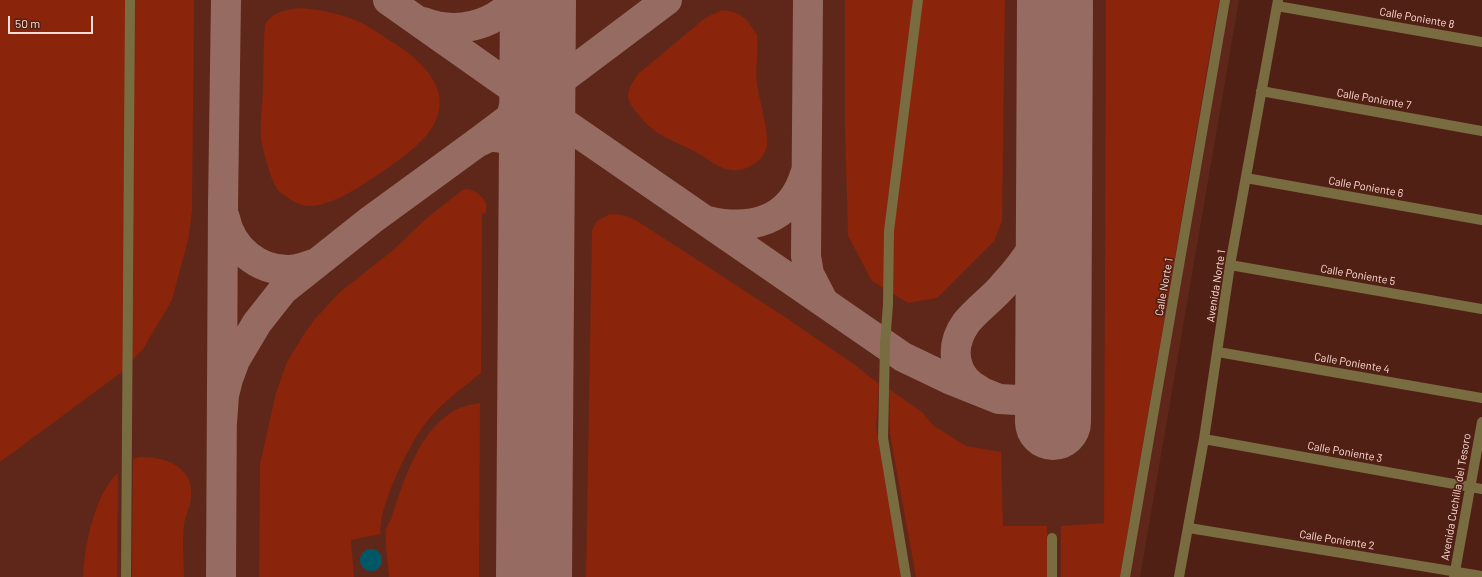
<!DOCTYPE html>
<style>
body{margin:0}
#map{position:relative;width:1482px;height:577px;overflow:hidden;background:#512015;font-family:Barlow,sans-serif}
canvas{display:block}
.scale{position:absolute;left:8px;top:16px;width:85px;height:18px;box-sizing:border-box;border:2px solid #feded6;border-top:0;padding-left:5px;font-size:12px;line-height:14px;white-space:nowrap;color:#feded6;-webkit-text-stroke:3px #512015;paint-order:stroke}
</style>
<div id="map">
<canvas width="1482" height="577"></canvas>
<div class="scale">50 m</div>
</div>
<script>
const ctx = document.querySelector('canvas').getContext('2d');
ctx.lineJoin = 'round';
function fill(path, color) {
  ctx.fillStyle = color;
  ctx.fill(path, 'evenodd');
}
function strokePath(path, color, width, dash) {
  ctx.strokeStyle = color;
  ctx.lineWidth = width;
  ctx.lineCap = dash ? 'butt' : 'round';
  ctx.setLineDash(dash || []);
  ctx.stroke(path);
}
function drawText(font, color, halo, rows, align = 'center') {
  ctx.font = font + ' Barlow,sans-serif';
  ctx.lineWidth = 3.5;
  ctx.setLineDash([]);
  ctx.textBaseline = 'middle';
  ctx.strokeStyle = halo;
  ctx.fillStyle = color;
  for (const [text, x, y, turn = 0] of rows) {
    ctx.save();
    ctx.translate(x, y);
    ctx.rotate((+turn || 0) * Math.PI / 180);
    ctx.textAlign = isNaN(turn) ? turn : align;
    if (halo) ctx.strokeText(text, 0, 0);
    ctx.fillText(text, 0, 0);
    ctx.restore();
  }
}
fill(new Path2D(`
 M0 0H1239L1140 577H0Z`), '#5f271a');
fill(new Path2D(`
 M0 0H194L192 211 188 240 172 300 143 349 122 372 0 462Z
 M845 0H1005L1002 221 994 241 937 298 908 303 872 281 848 236 845 125Z
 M1106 0H1219L1120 577H1061V526L1104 523Z
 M302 8C320 10 338 13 355 20 369 25 382 36 394 43 422 61 454 90 433 126 423 144 394 164 376 176 359 187 330 207 308 206 299 206 283 196 277 189 273 183 271 176 269 170 266 159 262 148 261 137 260 120 263 103 263 86 264 66 263 46 265 25 271 12 288 9 302 8Z
 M722 10C741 12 747 18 757 35 759 51 755 68 757 84 759 99 771 138 766 150 760 163 745 172 731 170 719 169 707 158 696 152 669 138 653 136 634 109 632 106 628 101 628 96 628 88 634 80 638 74L705 18Z
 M466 189C473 189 483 196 486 203 487 206 486 210 486 213L482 214 481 373C462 388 443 402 428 420 411 440 377 508 381 534L351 540 354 577H259L260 464 276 393 287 362 304 334 314 320 340 292 392 251 426 219 461 191Z
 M610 214C627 214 634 219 648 228L785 317 855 365 879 384 876 427 903 577H586L592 230 597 221Z
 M889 389 922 412 934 426 966 446 1001 452 1003 526H1047L1048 577H916L890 434Z
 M480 403 479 577H389C388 565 385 542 386 531 386 527 389 523 391 520 402 485 417 436 449 414 458 407 469 405 480 403Z
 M139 457C165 456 195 467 191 498 190 507 185 516 184 525 182 542 184 560 184 577H132L133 459Z
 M118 473 117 577H83C84 547 95 493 118 473Z`), '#8a240b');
strokePath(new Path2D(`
 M388 0 500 79 903 357 949 379 999 399 1053 402
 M808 0 806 256 809 274 823 301
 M423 22C456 35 492 26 516 0
 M513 110C519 103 524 97 528 89 541 63 538 29 538 0
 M478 142C481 141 484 139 487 138 500 134 518 143 527 153 533 162 535 173 536 184
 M537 171 546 123 550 113 559 97
 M225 218C231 248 258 271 290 270 299 269 308 266 316 263
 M708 221C751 231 791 221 805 174
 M979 390C953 376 949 347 966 323 975 311 993 298 1003 286 1015 273 1027 258 1036 242 1048 220 1052 196 1053 171
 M222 423 224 395 228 379 235 360 257 323 283 290 371 220 478 142 667 0
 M221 577 223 205 226 0`), '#966c62', 30);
strokePath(new Path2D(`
 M1053 422 1055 0
 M534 577 538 0`), '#966c62', 76);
fill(new Path2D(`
 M360 560a11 11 0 1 1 22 0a11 11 0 1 1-22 0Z`), '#005867');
strokePath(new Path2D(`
 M1277 6 1482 42
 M1261 91 1482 131
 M1246 178 1482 220
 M1230 265 1482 309
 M1218 352 1482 398
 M1204 439 1482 489
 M1189 528 1482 576
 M126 577 130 0
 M906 577 883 438 885 344 888 304 889 231 918 0
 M1052 577V538
 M1125 577 1225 0
 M1179 577 1204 439 1230 265 1278 0
 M1454 577 1482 422`), '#796c40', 10);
drawText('11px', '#feded6', '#512015', [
 ["Calle Poniente 8",1417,18,10],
 ["Calle Poniente 7",1374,99,10],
 ["Calle Poniente 6",1366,187,10],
 ["Calle Poniente 5",1358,275,10],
 ["Avenida Norte 1",1216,286,-81],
 ["Calle Norte 1",1164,287,-80],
 ["Calle Poniente 4",1352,363,10],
 ["Calle Poniente 3",1345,452,10],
 ["Avenida Cuchilla del Tesoro",1456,497,-80],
 ["Calle Poniente 2",1337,540,9]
]);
</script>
